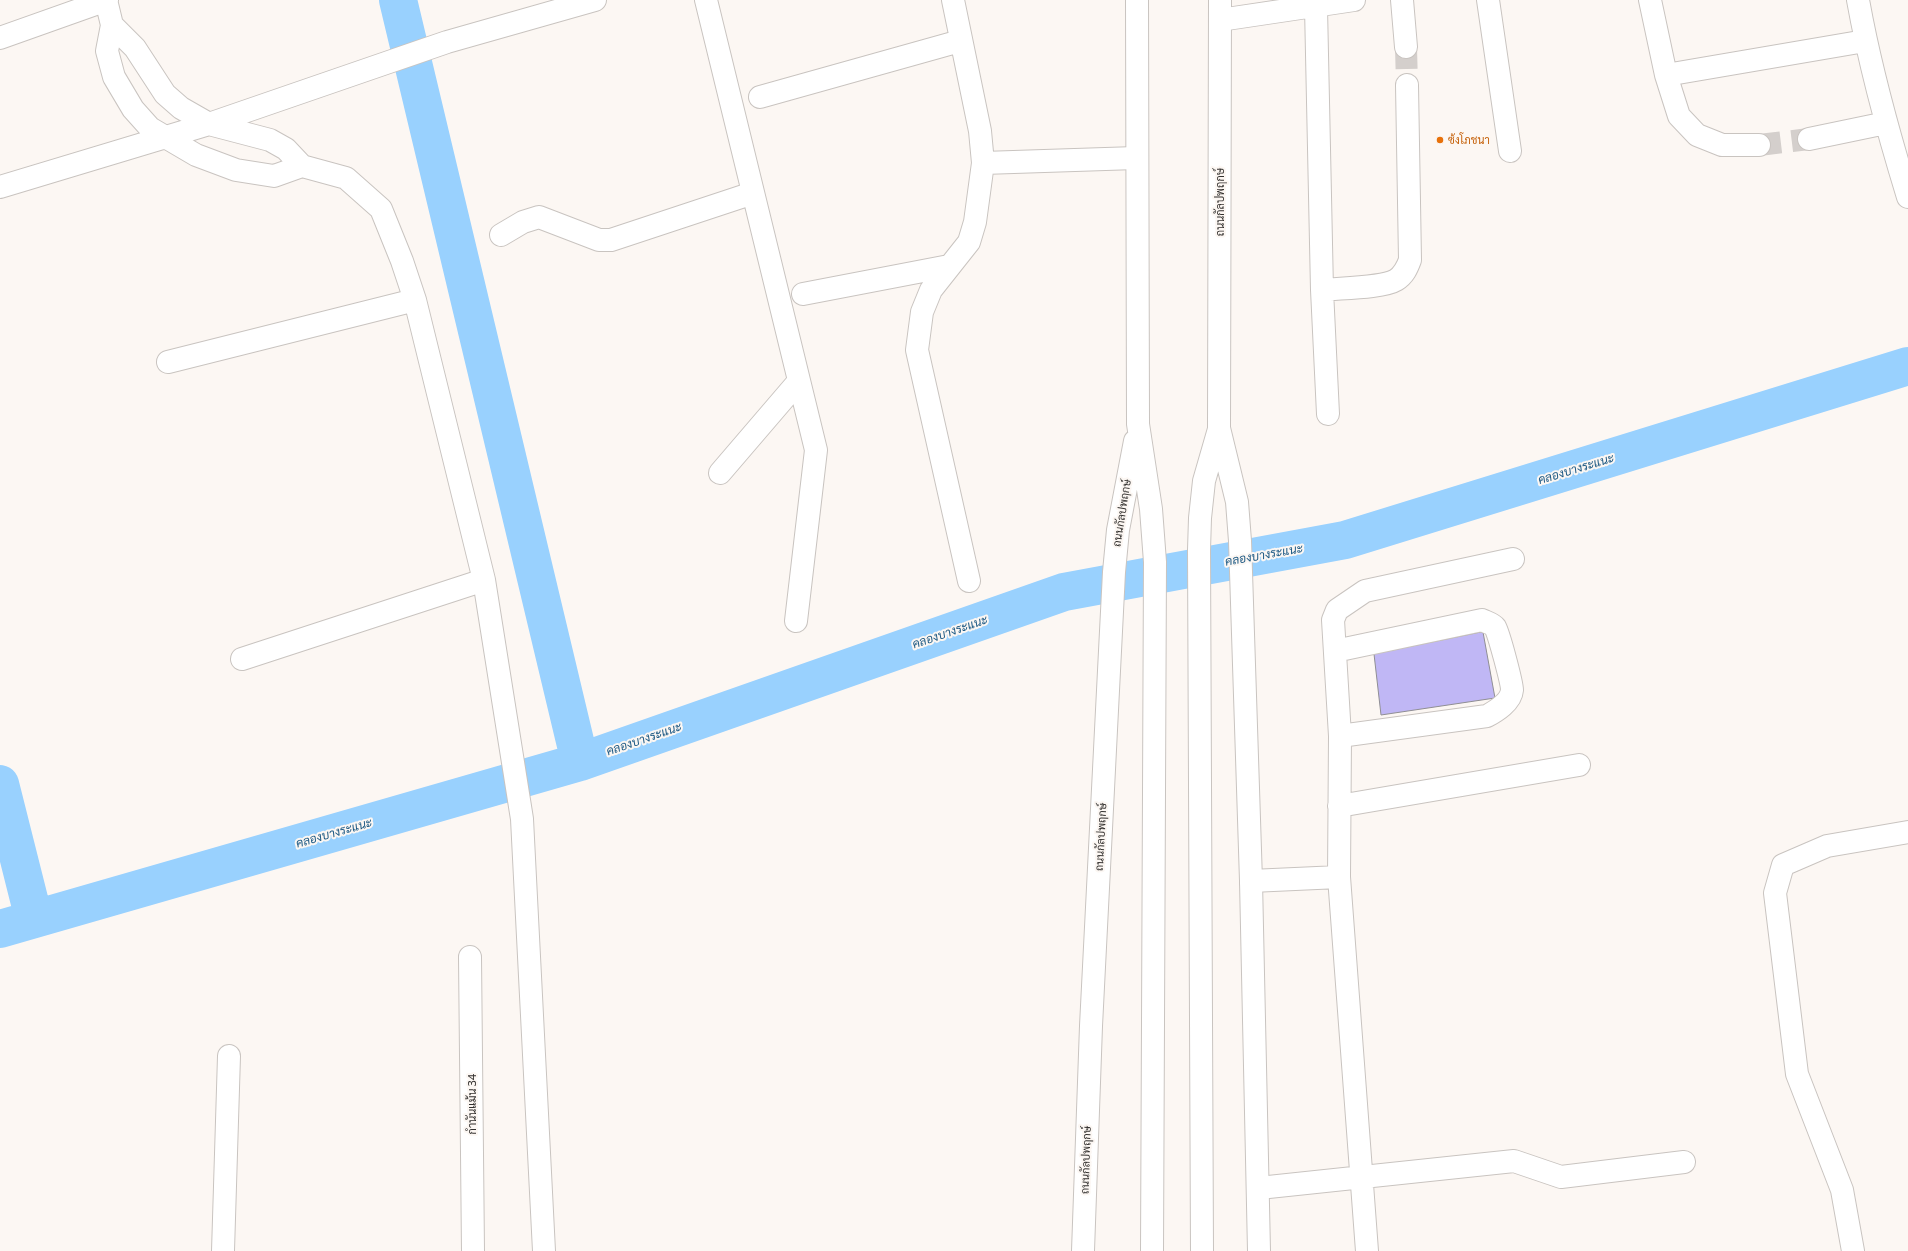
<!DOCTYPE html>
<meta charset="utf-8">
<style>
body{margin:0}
canvas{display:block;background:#fcf7f3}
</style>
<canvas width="1908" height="1251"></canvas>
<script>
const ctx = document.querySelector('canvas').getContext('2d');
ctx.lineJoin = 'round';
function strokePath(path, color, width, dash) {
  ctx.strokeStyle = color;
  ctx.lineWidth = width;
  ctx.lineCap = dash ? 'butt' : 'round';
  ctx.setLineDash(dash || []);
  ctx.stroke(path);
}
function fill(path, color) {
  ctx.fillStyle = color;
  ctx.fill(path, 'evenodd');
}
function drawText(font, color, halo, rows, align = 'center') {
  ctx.font = font + ' Commissioner,Sarabun,sans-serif';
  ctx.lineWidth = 4;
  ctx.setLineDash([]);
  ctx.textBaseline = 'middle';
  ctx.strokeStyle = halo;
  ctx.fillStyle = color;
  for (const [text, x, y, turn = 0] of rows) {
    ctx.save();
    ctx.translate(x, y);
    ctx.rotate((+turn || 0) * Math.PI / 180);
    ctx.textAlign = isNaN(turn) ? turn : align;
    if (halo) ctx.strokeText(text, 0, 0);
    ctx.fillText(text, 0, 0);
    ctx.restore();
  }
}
strokePath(new Path2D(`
 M398 0 580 762
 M0 784 34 919
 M0 929 580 762 1064 592 1345 540 1908 366`), '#99d1fe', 38);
const building = new Path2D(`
 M1483 632 1495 698 1381 715 1374 654Z`);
fill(building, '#c0b7f5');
strokePath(building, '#8f8e93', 1);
strokePath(new Path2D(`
 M1406 47 1407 85
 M1759 145 1809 139`), '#d4cfcc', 22, [22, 11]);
const minor = new Path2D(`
 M106 0 112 25 107 51 114 77 133 109 150 128 196 155 236 170 274 176 302 166
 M706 0 816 450 796 621
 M953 0 980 131 983 163 975 222 969 242 931 290 922 312 917 350 969 581
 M1402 0 1406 47
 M1488 0 1510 151
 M1650 0 1666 75 1679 116 1697 135 1722 145H1759
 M1858 0C1870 67 1888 132 1908 197
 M1316 7 1322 290 1328 414
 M1220 20 1354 0
 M112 25 135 48 165 94 181 108 209 124 270 140 286 149 302 166 346 178 381 209 402 261 415 300 484 580 522 819 544 1251
 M0 38 107 0
 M1666 75 1865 41
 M760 97 960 41
 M1809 139 1886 123
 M983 163 1136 158
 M0 187 209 124 447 42 595 0
 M501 235 523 222 539 217 599 240H611L753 193
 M1322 290C1339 288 1383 288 1396 280 1404 275 1407 268 1410 260L1407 85
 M803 294 949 266
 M168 362 415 300
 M720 473 798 382
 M1335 651 1482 620C1486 622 1493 624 1495 627 1499 634 1512 683 1512 690 1511 702 1496 711 1487 716L1340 736
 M242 659 484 580
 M1339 806 1579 765
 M1339 877 1367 1251
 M1251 881 1339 877 1340 736 1333 620 1337 610 1365 591 1513 559
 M470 957 473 1251
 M1259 1188 1514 1161 1561 1177 1684 1162
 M223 1251 229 1056
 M1853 1251 1842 1190 1797 1074 1775 893 1783 865 1827 846 1908 832`);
const major = new Path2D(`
 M1137 0 1138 424 1151 509 1155 562 1152 1251
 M1220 0 1219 428 1237 502 1240 541 1251 881 1259 1251
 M1083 1251 1091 1026 1114 572 1118 530 1135 441
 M1202 1251 1199 550 1200 518 1204 481 1219 429`);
strokePath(minor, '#c9c4c0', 24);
strokePath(major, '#c9c4c0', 24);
strokePath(minor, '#fff', 22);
strokePath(major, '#fff', 22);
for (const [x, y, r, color] of [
 [1440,140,4,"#e8710a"]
]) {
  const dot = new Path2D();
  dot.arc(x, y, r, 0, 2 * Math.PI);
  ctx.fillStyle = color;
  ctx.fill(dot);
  strokePath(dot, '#fcf7f3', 1.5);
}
drawText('11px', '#c56008', '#fcf7f3', [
 ["ซ้งโภชนา",1448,140]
], 'left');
drawText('11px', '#33312f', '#fcf7f3', [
 ["ถนนกัลปพฤกษ์",1220,202,-90],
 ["ถนนกัลปพฤกษ์",1122,513,-81],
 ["ถนนกัลปพฤกษ์",1101,837,-87],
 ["กำนันแม้น 34",472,1104,-90],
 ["ถนนกัลปพฤกษ์",1086,1160,-88]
]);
drawText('italic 12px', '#1b5883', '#fcf7f3', [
 ["คลองบางระแนะ",1576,469,-17],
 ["คลองบางระแนะ",1264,555,-10],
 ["คลองบางระแนะ",950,632,-19],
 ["คลองบางระแนะ",644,739,-19],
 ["คลองบางระแนะ",334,833,-16]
]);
</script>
